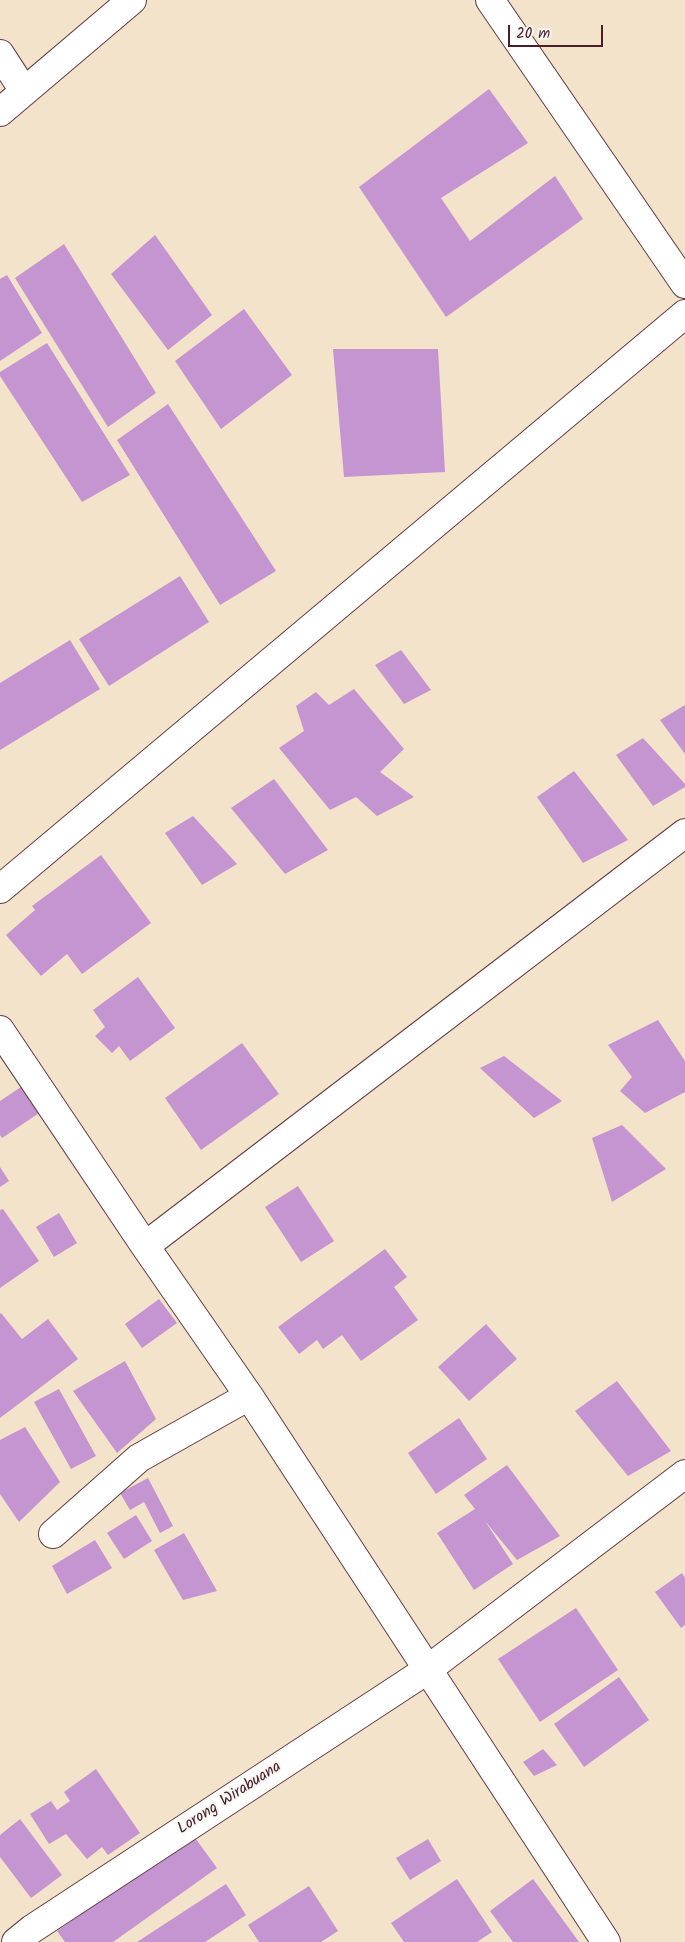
<!DOCTYPE html>
<style>
body{margin:0}
#map{position:relative;width:685px;height:1942px;overflow:hidden;background:#f3e3cb;font-family:Kalam,sans-serif}
canvas{display:block}
.scale{position:absolute;left:508px;top:25px;width:95px;height:22px;box-sizing:border-box;border:2px solid #4a1f2b;border-top:0;padding-left:6px;font-size:15px;line-height:18px;white-space:nowrap;color:#4a1f2b;-webkit-text-stroke:4px #f6f6f2;paint-order:stroke}
</style>
<div id="map">
<canvas width="685" height="1942"></canvas>
<div class="scale">20 m</div>
</div>
<script>
const ctx = document.querySelector('canvas').getContext('2d');
ctx.lineJoin = 'round';
function fill(path, color) {
  ctx.fillStyle = color;
  ctx.fill(path, 'evenodd');
}
function strokePath(path, color, width, dash) {
  ctx.strokeStyle = color;
  ctx.lineWidth = width;
  ctx.lineCap = dash ? 'butt' : 'round';
  ctx.setLineDash(dash || []);
  ctx.stroke(path);
}
function drawText(font, color, halo, rows, align = 'center') {
  ctx.font = font + ' Kalam,sans-serif';
  ctx.lineWidth = 4;
  ctx.setLineDash([]);
  ctx.textBaseline = 'middle';
  ctx.strokeStyle = halo;
  ctx.fillStyle = color;
  for (const [text, x, y, turn = 0] of rows) {
    ctx.save();
    ctx.translate(x, y);
    ctx.rotate((+turn || 0) * Math.PI / 180);
    ctx.textAlign = isNaN(turn) ? turn : align;
    if (halo) ctx.strokeText(text, 0, 0);
    ctx.fillText(text, 0, 0);
    ctx.restore();
  }
}
fill(new Path2D(`
 M489 89 528 143 441 198 470 241 555 176 583 219 446 317 359 187Z
 M155 235 212 315 168 350 111 274Z
 M64 244 156 393 108 427 15 278Z
 M7 275 42 333 0 361V279Z
 M244 309 292 375 221 429 175 361Z
 M47 343 130 475 82 502 0 376V372Z
 M333 349H438L445 472 344 477Z
 M168 404 276 571 220 605 117 440Z
 M180 576 209 622 109 686 79 639Z
 M70 640 100 689 0 750V683Z
 M401 650 431 690 404 704 375 665Z
 M354 689 404 749 380 772 414 797 377 816 356 797 330 810 279 748 304 731 296 706 316 692 329 705Z
 M685 705V754L660 720Z
 M643 738 685 784V787L653 806 616 755Z
 M574 771 628 840 583 863 537 797Z
 M274 779 328 850 285 874 231 808Z
 M193 816 237 864 202 885 165 833Z
 M101 855 151 923 82 974 67 954 41 976 6 935 35 910 32 906Z
 M138 977 175 1028 130 1061 119 1046 112 1053 95 1036 105 1027 93 1010Z
 M658 1020 685 1061V1092L645 1113 620 1091 632 1077 608 1045Z
 M242 1043 279 1094 201 1150 165 1098Z
 M504 1056 562 1101 534 1118 480 1068Z
 M27 1083 45 1109 2 1138 0 1135V1101Z
 M622 1125 666 1169 612 1202 592 1138Z
 M0 1167 9 1181 0 1187Z
 M298 1186 334 1241 301 1262 265 1207Z
 M3 1209 39 1261 0 1288V1210Z
 M59 1213 77 1243 54 1257 36 1227Z
 M385 1249 407 1277 394 1287 418 1320 361 1361 342 1335 323 1349 317 1340 299 1354 278 1327Z
 M159 1299 177 1323 142 1348 125 1324Z
 M1 1313 22 1339 48 1319 78 1359 0 1418V1314Z
 M486 1324 517 1359 469 1401 438 1367Z
 M125 1361 156 1419 117 1453 73 1391Z
 M617 1381 671 1451 628 1476 575 1411Z
 M59 1389 96 1456 71 1469 34 1402Z
 M459 1418 487 1459 436 1494 408 1453Z
 M25 1427 60 1482 19 1522 0 1494V1440Z
 M507 1465 560 1536 517 1560 485 1521 513 1564 474 1590 437 1533 475 1509 464 1495Z
 M148 1478 173 1526 160 1533 144 1502 130 1510 120 1493Z
 M136 1515 152 1541 124 1559 107 1533Z
 M184 1533 217 1591 183 1600 154 1550Z
 M95 1540 112 1568 67 1594 52 1566Z
 M682 1573 685 1578V1625L681 1628 655 1592Z
 M576 1608 618 1670 540 1722 498 1659Z
 M619 1677 649 1720 584 1767 554 1724Z
 M543 1749 557 1765 534 1776 523 1762Z
 M96 1769 140 1833 108 1855 102 1847 87 1859 66 1834 49 1844 30 1814 51 1801 57 1810 70 1801 64 1792Z
 M20 1819 62 1875 31 1898 0 1857V1835Z
 M193 1835 217 1868 113 1942H65L57 1931Z
 M428 1839 441 1861 410 1880 396 1858Z
 M457 1879 492 1932 477 1942H404L391 1923Z
 M533 1879 579 1942H513L490 1911Z
 M226 1884 246 1915 205 1942H137Z
 M309 1886 338 1931 321 1942H259L248 1925Z`), '#c495d0');
const minor = new Path2D(`
 M490 0 685 284
 M0 54 24 91
 M0 112 132 0
 M0 889 685 314
 M0 1030 145 1246 249 1396 606 1942
 M145 1246 685 833
 M53 1534 139 1458 249 1396
 M16 1942 32 1929 427 1670 685 1474`);
strokePath(minor, '#633c43', 30);
strokePath(minor, '#fff', 28);
drawText('16px', '#4a1f2b', '#f6f6f2', [
 ["Lorong Wirabuana",230,1799,-33]
]);
</script>
